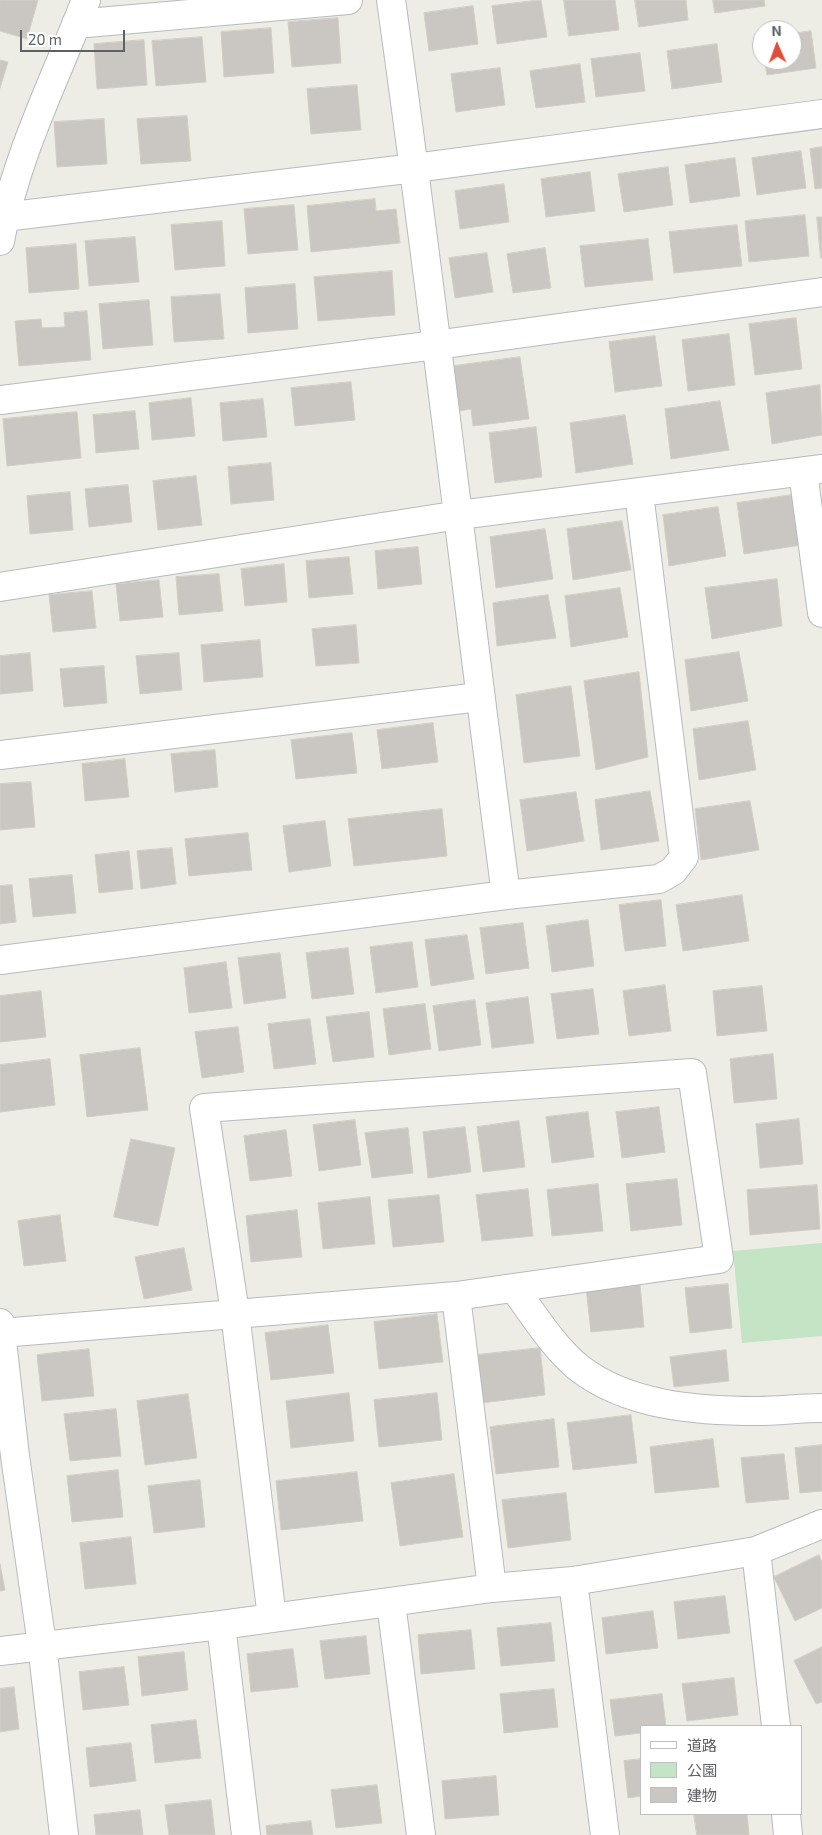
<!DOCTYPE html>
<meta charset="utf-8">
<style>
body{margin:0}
#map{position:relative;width:822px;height:1835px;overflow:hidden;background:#eeede5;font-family:"Exo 2","Noto Sans JP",sans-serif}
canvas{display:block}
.legend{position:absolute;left:640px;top:1725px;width:162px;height:90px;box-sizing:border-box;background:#fff;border:1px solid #bebfc1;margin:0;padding:6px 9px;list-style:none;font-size:15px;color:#5d6064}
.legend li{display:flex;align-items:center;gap:10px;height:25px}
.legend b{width:25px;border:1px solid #bebfc1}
.north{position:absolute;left:752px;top:20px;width:50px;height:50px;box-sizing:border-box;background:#fff;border:1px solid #bebfc1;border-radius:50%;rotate:358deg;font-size:14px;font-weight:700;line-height:20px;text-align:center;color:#5d6064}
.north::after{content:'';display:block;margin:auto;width:18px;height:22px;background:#de4e3b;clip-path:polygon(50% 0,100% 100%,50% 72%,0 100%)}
.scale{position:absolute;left:20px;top:30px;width:105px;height:22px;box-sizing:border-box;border:2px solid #5d6064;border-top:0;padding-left:6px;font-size:15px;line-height:18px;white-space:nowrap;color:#5d6064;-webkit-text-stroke:4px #fff;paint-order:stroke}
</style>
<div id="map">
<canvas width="822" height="1835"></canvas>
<ul class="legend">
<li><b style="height:6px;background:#fff"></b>道路</li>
<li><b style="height:14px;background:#c3e4c5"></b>公園</li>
<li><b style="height:14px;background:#cac7c2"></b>建物</li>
</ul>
<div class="north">N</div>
<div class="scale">20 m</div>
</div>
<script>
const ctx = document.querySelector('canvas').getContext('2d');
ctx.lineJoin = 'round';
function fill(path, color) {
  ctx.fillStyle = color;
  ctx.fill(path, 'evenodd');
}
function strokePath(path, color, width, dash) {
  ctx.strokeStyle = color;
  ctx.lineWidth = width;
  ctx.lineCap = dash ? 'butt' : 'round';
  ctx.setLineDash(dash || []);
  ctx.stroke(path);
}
fill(new Path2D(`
 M822 1243V1336L742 1343 733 1251Z`), '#c3e4c5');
const building = new Path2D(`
 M0 0H38L27 39 0 31Z
 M541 0 547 37 497 44 492 6Z
 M564 0H615L619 30 569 36Z
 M635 0H686L688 20 639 27Z
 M713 0H764L765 6 715 13Z
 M473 6 478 44 429 51 424 13Z
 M338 18 341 63 292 67 288 22Z
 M271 28 274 73 224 77 221 32Z
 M811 31 816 68 767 75 764 60H792V34Z
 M202 37 206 82 156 86 152 41Z
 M144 40 147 85 97 89 94 44Z
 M717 44 722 82 672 89 667 51Z
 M640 53 645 91 596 97 591 59Z
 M0 60 8 62 0 88Z
 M580 64 585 102 536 108 530 71Z
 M500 68 505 105 456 112 451 74Z
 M357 85 361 130 311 134 307 89Z
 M187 116 191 161 141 164 137 119Z
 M104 119 107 164 57 167 54 122Z
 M822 147V188L815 189 810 149Z
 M801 151 806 188 757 195 752 158Z
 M735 158 740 196 690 203 685 165Z
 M668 167 673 205 624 212 618 174Z
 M590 172 595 211 546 217 541 179Z
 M504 184 509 222 460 229 455 191Z
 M375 199 376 211 396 209 400 243 311 252 307 206Z
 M294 205 298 250 248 254 244 209Z
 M805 215 809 256 749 262 745 221Z
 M817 217H822V258H821Z
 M222 221 225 266 175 270 171 225Z
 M737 225 742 266 674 273 669 232Z
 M135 237 139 282 89 286 85 241Z
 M648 239 653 280 585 287 580 246Z
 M76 244 79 289 29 293 26 248Z
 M545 248 551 288 513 293 507 254Z
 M487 253 493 292 455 298 449 258Z
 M392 271 395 315 318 321 314 277Z
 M295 284 298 329 248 333 245 288Z
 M220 294 224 339 174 342 171 297Z
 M149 300 153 345 103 349 99 304Z
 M87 311 91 360 19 366 15 321 41 319 42 328 65 327 64 313Z
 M796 318 802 369 755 375 749 324Z
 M729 334 735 385 688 391 682 340Z
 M655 336 662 386 615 392 609 342Z
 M520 357 529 419 473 426 471 409 459 411 454 366Z
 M351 382 355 420 295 426 291 388Z
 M820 385 822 435 772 444 766 393Z
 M191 398 195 436 152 440 149 403Z
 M263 399 267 437 223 441 220 403Z
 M720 401 729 450 671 459 665 409Z
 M135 411 139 449 96 453 93 415Z
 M77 412 81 458 7 466 3 419Z
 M625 415 633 464 576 473 570 423Z
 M536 427 542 477 495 483 489 433Z
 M271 463 274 500 231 504 228 467Z
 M196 476 202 525 158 530 153 481Z
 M128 485 132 522 89 527 85 489Z
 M70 492 73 530 30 534 27 496Z
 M792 495 801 545 744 554 737 503Z
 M718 507 726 556 669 566 663 515Z
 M622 521 631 570 573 580 567 529Z
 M545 529 553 579 496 588 490 537Z
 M418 547 422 584 378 589 375 551Z
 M349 557 353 594 309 598 306 561Z
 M284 564 287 602 245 606 241 569Z
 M219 574 223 611 179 615 176 577Z
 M777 579 782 626 712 639 705 588Z
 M159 580 163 617 120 621 116 584Z
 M620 588 628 637 571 647 565 596Z
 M92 591 96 628 53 632 49 595Z
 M548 595 556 638 497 646 493 603Z
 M356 625 359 663 316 666 312 629Z
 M260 640 263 677 204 682 201 645Z
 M739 652 748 701 691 711 685 660Z
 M30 653 33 691 0 694V656Z
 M179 653 182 690 140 694 136 656Z
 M104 666 107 703 64 707 60 669Z
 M639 672 648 757 596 770 584 681Z
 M571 686 580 756 524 763 516 695Z
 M748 721 756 770 699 780 693 729Z
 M433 723 438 762 382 769 377 730Z
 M352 733 357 773 296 779 291 740Z
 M215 750 218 787 175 792 171 754Z
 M125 759 129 797 85 801 82 764Z
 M31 782 35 827 0 830V784Z
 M650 791 659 841 601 850 595 800Z
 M576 792 584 841 527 851 520 800Z
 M750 801 759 850 701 860 695 809Z
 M442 809 447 856 354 866 348 819Z
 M325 821 331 866 289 872 283 826Z
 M248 833 252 870 189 876 185 839Z
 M172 848 176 884 141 889 137 851Z
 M129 851 133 889 99 893 95 855Z
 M72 875 76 913 33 917 29 879Z
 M12 885 16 922 0 924V886Z
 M742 895 749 941 683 951 676 905Z
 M661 900 666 946 625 951 619 905Z
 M588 920 594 966 552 972 546 926Z
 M523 923 529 968 486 974 480 928Z
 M467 935 474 979 431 986 425 940Z
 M412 942 418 987 376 993 370 947Z
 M348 948 354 994 312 999 306 953Z
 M280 953 286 998 244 1004 238 958Z
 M226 962 232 1008 189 1013 184 968Z
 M665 985 671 1031 629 1036 623 991Z
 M762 986 767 1031 717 1036 713 991Z
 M593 989 599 1034 557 1039 551 994Z
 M41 991 46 1037 0 1042V996Z
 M528 997 534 1043 492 1048 486 1003Z
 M475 1000 481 1045 439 1051 433 1006Z
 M425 1004 431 1049 389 1055 383 1009Z
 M369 1012 374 1057 333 1062 326 1017Z
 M310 1019 316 1064 274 1069 268 1024Z
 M238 1027 244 1072 202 1078 195 1032Z
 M140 1048 148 1110 87 1117 80 1055Z
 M773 1054 777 1099 734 1103 730 1059Z
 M50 1059 55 1105 0 1112V1065Z
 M659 1107 665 1152 622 1158 616 1112Z
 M588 1112 594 1157 552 1163 546 1117Z
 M799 1119 803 1164 760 1168 756 1124Z
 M355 1120 361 1165 319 1171 313 1125Z
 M519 1121 525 1167 483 1172 477 1127Z
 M465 1127 471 1172 428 1178 423 1132Z
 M408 1128 413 1173 372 1178 365 1133Z
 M286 1130 292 1176 250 1181 244 1136Z
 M131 1139 175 1148 158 1226 114 1217Z
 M677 1179 682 1225 631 1231 626 1184Z
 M598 1184 603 1231 552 1236 547 1190Z
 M817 1185 820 1229 750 1235 747 1190Z
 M528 1189 533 1236 482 1241 476 1195Z
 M439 1195 444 1242 393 1247 388 1200Z
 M370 1197 375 1244 323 1249 318 1203Z
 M297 1210 302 1257 251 1262 246 1216Z
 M60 1215 66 1261 24 1266 18 1221Z
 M184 1248 192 1290 144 1299 135 1257Z
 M640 1284 644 1327 591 1332 586 1288Z
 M728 1284 732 1328 690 1333 685 1288Z
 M437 1314 443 1362 379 1369 374 1322Z
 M328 1325 334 1373 271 1380 265 1333Z
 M540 1348 545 1395 482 1403 476 1355Z
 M89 1349 94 1396 42 1401 37 1355Z
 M726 1350 729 1381 674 1387 670 1357Z
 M349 1393 354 1441 291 1448 286 1401Z
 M437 1393 442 1440 379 1447 374 1400Z
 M188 1394 197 1458 145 1465 137 1401Z
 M116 1409 121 1456 70 1461 64 1414Z
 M631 1415 637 1463 573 1470 567 1423Z
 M554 1419 559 1467 496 1474 490 1427Z
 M713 1439 719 1487 655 1493 650 1447Z
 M822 1445V1491L800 1493 795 1448Z
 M784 1454 789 1499 746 1503 741 1458Z
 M118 1470 123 1517 72 1522 67 1476Z
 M357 1472 363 1521 281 1530 276 1481Z
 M454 1474 463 1537 400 1546 391 1483Z
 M200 1480 205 1527 154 1533 148 1486Z
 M566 1493 571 1540 508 1548 502 1500Z
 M131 1537 136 1584 85 1589 80 1543Z
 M819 1555 822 1562V1608L795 1621 774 1577Z
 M0 1564 5 1590 0 1591Z
 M725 1596 730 1633 678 1639 674 1602Z
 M653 1611 658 1648 606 1654 602 1618Z
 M551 1623 555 1661 501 1666 497 1628Z
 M471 1630 475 1669 421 1674 418 1635Z
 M366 1636 370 1674 325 1679 320 1641Z
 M822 1647V1702L816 1704 794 1661Z
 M293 1649 298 1687 251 1692 247 1654Z
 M184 1652 188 1690 142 1696 138 1657Z
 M124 1667 129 1705 83 1710 79 1672Z
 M734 1678 738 1715 687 1721 682 1684Z
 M14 1687 19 1729 0 1732V1689Z
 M554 1689 558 1727 504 1733 500 1694Z
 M662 1694 666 1726H641V1733L615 1736 610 1700Z
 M196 1720 201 1758 155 1763 151 1725Z
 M131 1743 136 1781 90 1787 86 1748Z
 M641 1759V1796L628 1798 624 1761Z
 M496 1776 499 1815 445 1819 442 1781Z
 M377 1785 382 1823 336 1828 331 1790Z
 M211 1800 215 1835H169L165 1805Z
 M140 1810 143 1835H96L94 1815Z
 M694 1814H747L749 1835H697Z
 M311 1821 313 1835H267L266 1826Z`);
fill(building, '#cac7c2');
strokePath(building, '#d3cec4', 1);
const street = new Path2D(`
 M76 24 348 0
 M4 217 415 168 822 114
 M0 241C15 158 55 79 86 0
 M0 400 436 345 822 292
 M803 472 822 613
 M0 587 459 515 822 469
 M0 755 479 697
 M506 895 659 879 673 871 684 857 639 493
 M0 960 506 895C467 597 433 298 391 0
 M514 1288C533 1314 554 1348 579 1368 628 1406 698 1411 757 1411 779 1411 800 1408 822 1408
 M456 1296 492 1588
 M0 1323 15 1456 42 1645 64 1835
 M1 1333 456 1296 719 1259 692 1073 204 1108 235 1313 272 1618
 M756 1551 776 1726
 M573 1581 605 1835
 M391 1603 421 1835
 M221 1625 246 1835
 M0 1651 221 1625 492 1588 573 1581 756 1551 822 1524
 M786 1814 788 1835`);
strokePath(street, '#b7babe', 30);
strokePath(street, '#fff', 28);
</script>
